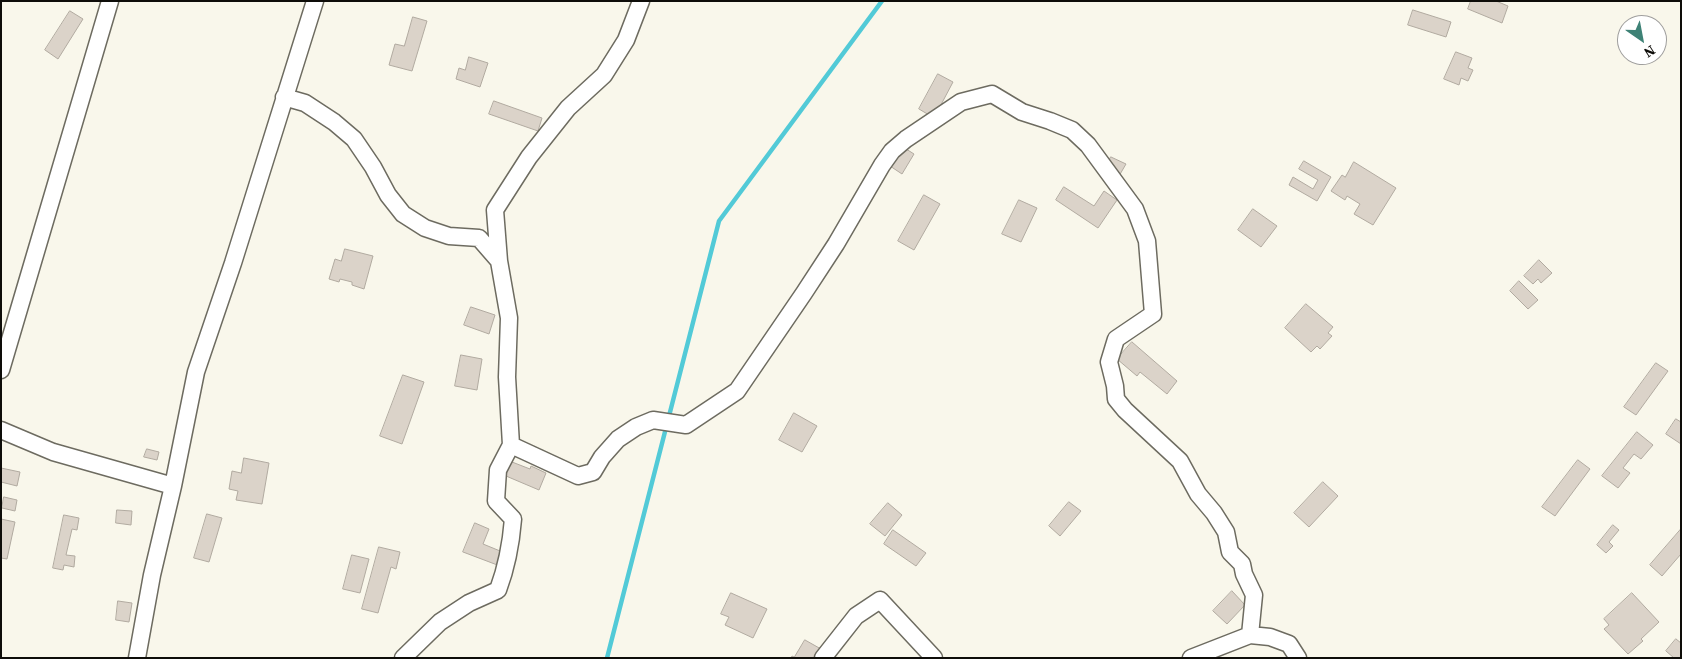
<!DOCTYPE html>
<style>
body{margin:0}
#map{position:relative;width:1682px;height:659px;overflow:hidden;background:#f9f7eb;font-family:"Source Serif 4",serif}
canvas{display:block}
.frame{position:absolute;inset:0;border:2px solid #0e0d09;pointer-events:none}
.north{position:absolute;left:1617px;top:15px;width:50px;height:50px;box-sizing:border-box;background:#fff;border:1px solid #9f9e9d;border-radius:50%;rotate:147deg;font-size:14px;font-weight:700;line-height:20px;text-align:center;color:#0e0d09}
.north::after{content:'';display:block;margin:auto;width:18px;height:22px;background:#3e8276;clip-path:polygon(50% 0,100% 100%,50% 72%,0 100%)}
</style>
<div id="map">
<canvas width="1682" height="659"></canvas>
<div class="frame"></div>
<div class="north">N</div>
</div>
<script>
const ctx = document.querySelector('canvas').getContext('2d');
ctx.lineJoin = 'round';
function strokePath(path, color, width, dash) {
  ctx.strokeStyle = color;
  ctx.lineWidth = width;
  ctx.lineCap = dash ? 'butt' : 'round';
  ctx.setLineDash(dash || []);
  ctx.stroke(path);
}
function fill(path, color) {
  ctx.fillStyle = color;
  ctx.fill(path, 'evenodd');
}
strokePath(new Path2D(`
 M607 658 719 221 882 1`), '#52cad7', 4.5);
const building = new Path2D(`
 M1471 1H1496L1508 6 1502 23 1468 9Z
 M1413 10 1451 22 1446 37 1408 25Z
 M70 11 83 19 58 59 45 50Z
 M413 17 427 21 412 71 389 65 395 44 404 46Z
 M1456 52 1472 58 1468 68 1473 70 1468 81 1461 78 1459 85 1444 79Z
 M469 57 488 63 480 87 456 79 459 68 465 70Z
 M938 74 953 82 934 118 919 109Z
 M494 101 542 118 538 131 489 114Z
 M903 147 914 154 902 174 890 166Z
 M1111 157 1126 164 1119 176 1105 169Z
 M1304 161 1331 177 1317 201 1289 185 1293 177 1313 189 1318 180 1299 169Z
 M1354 162 1396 188 1373 225 1354 214 1360 204 1347 196 1345 200 1331 191 1342 175 1345 177Z
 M1064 187 1094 206 1104 191 1117 200 1098 228 1056 200Z
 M924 195 940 204 914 250 898 241Z
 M1019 200 1037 208 1021 242 1002 234Z
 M1253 209 1277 226 1261 247 1238 230Z
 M345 249 373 256 364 289 352 285V282L340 279 339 282 329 279 335 259 341 261Z
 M1539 260 1552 273 1541 283 1538 279 1533 284 1524 276Z
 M1519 281 1538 300 1528 309 1510 291Z
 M1306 304 1333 327 1328 333 1332 336 1320 349 1317 346 1311 352 1285 328Z
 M471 307 495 315 489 334 464 325Z
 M1132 342 1177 381 1167 394 1140 372 1137 376 1117 359Z
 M461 355 482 359 477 390 455 386Z
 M1656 363 1668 371 1636 415 1624 407Z
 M403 375 424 382 402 444 380 436Z
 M794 413 817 426 802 452 779 440Z
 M1676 419 1681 422V444L1666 434Z
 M1637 432 1653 445 1641 459 1634 454 1623 468 1630 473 1618 488 1602 476Z
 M147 449 159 452 157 460 144 457Z
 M244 458 269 463 262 504 236 500 238 491 229 489 232 471 241 473Z
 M1578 460 1590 469 1555 516 1542 507Z
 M512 462 530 469 531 466 546 473 539 490 506 476Z
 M1 468 20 472 17 486 1 482Z
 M1323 482 1338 496 1309 527 1294 513Z
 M4 497 17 500 15 511 2 508Z
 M1069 502 1081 511 1060 536 1049 526Z
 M888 503 902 515 885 536 870 524Z
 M117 510 132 511 131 525 116 523Z
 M207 514 222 518 209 562 194 558Z
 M64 515 79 518 77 530 72 529 66 555 75 556 74 567 64 565 63 570 53 568Z
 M1 519 15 522 7 559 1 558Z
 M475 523 489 529 483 544 505 553 500 566 463 552Z
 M1613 525 1619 530 1609 542 1613 546 1606 553 1597 545Z
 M1681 529V554L1662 576 1650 565Z
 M893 530 926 553 916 566 884 544Z
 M379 547 400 552 396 569 391 567 378 613 362 609Z
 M352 555 369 559 360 593 343 589Z
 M1232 591 1245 605 1227 624 1213 611Z
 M731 593 767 609 753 638 725 625 729 617 721 614Z
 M1632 593 1659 622 1641 639 1643 641 1628 654 1604 629 1609 625 1604 619Z
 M118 601 132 603 129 622 116 620Z
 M1676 639 1681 643V658H1674L1666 651Z
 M805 640 821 649 816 658H791L792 656 794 657Z`);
fill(building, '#dbd3c9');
strokePath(building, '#b1aaa0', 1);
const minor = new Path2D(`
 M284 97 305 103 334 122 354 139 373 167 388 195 403 214 425 228 449 236 479 238 499 261
 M1 370 110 1
 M1 430 53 452 173 486
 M511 445 578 476 593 472 602 457 618 439 636 427 653 420 686 425 737 391 804 293 836 244 882 165 892 151 906 139 961 102 992 94 1022 112 1050 121 1072 130 1088 145 1135 209 1147 241 1153 314 1116 339 1109 362 1115 386 1116 399 1125 410 1180 461 1198 494 1214 513 1226 532 1230 552 1242 564 1244 574 1254 595 1250 635 1270 637 1289 644 1298 658
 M137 658 152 575 173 486 196 372 233 263 315 1
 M403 658 440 622 469 603 498 590C507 566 511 544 513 519L496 501 498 470 511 445 507 377 509 318 499 261 495 210 529 157 568 108 604 75 626 40 641 1
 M823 658 856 616 880 600 934 658
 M1191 658 1250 635`);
strokePath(minor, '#6d6b60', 19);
strokePath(minor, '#fff', 16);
</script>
